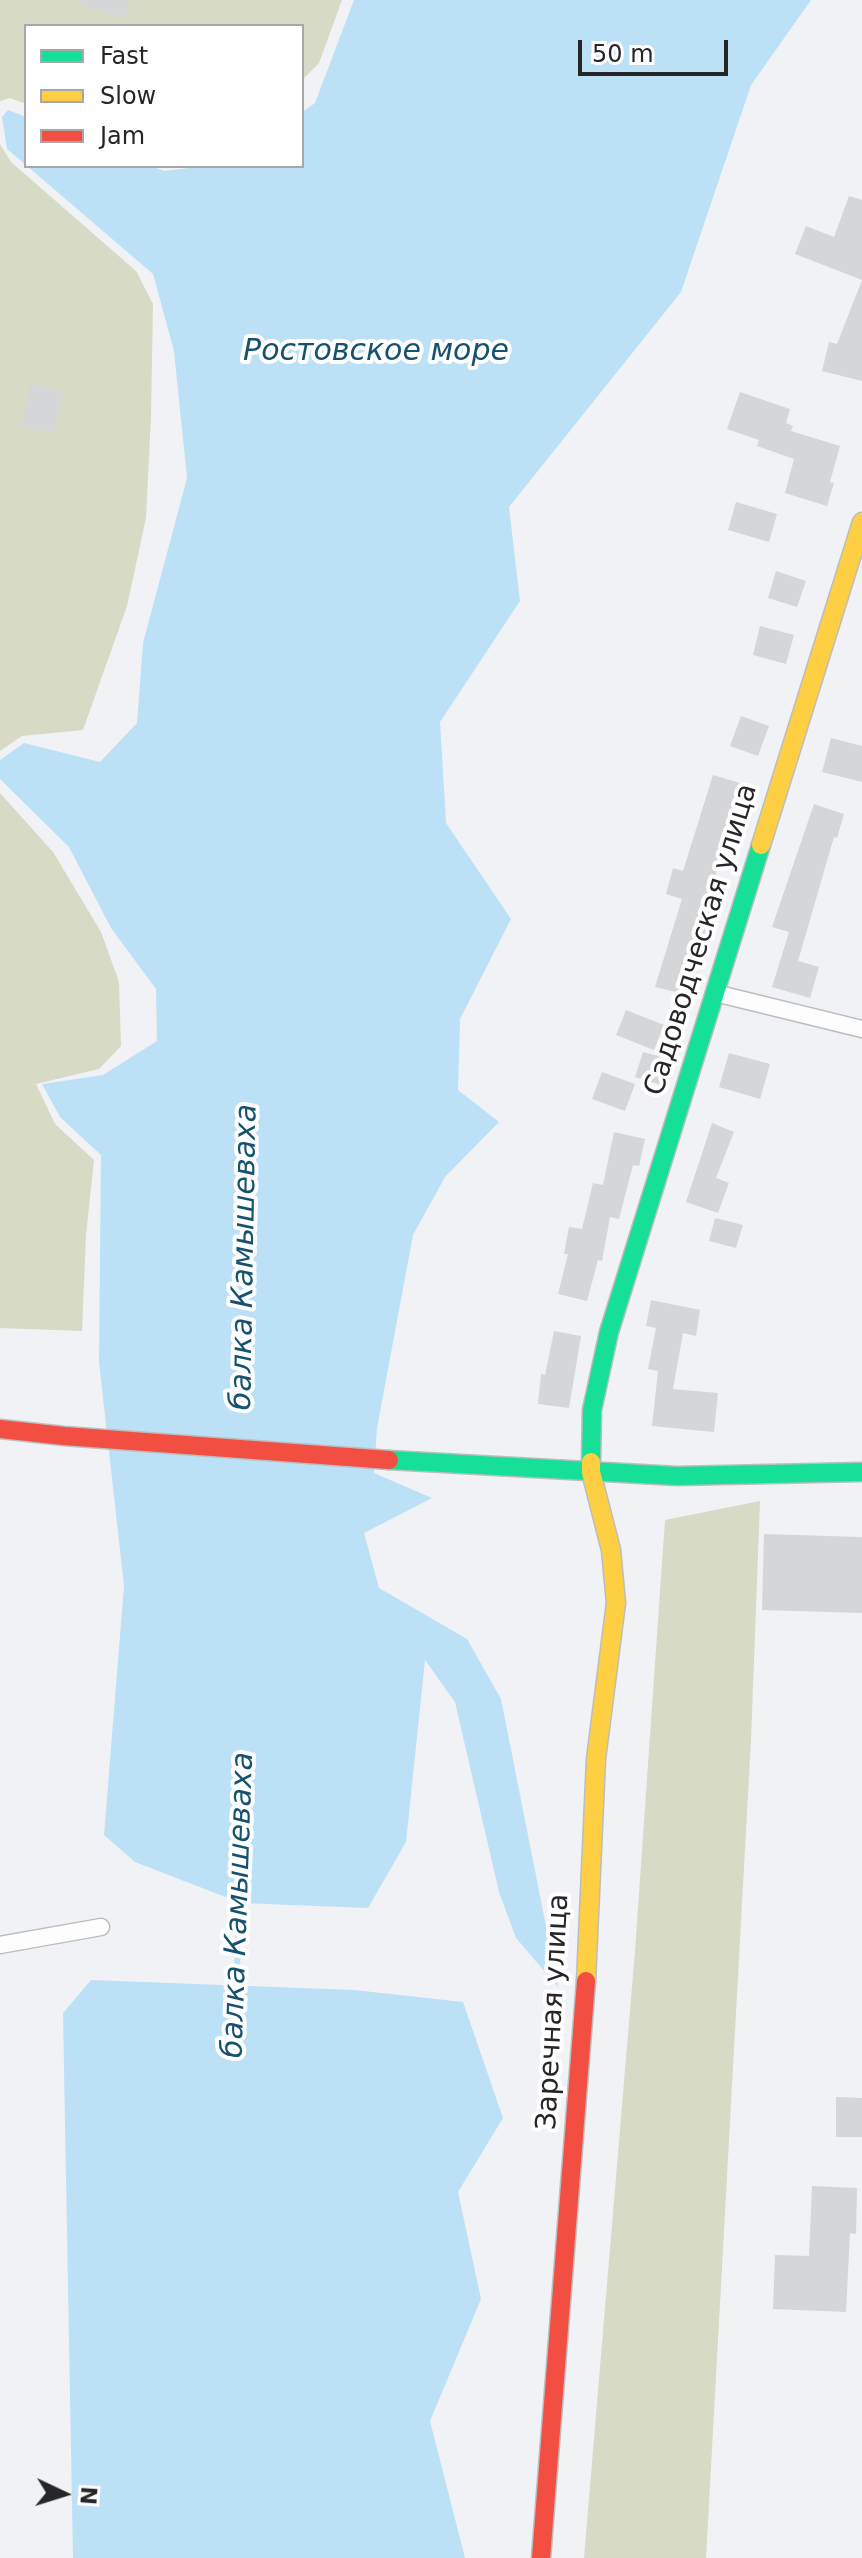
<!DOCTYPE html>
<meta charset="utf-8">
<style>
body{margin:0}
#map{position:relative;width:862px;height:2558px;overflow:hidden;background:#f0f2f5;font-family:"DejaVu Sans",sans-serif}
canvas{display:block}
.legend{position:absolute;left:24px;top:24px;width:280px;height:144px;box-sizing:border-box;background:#fefefe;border:2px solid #a8a8a8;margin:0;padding:10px 14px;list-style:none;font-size:24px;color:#262628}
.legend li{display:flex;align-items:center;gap:16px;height:40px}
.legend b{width:40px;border:2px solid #a8a8a8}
.north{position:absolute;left:24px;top:2454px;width:80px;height:80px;-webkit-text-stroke:6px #fefefe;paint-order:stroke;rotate:94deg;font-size:22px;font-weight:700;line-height:32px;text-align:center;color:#262628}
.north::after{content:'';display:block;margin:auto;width:28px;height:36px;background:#262628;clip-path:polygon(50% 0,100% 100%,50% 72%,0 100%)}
.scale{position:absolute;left:578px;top:40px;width:150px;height:36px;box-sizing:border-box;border:4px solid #262628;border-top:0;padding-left:10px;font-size:24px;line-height:28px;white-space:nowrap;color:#262628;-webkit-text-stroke:6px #fefefe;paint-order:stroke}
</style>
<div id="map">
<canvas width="862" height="2558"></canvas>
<ul class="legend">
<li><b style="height:10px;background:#16e098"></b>Fast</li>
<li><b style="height:10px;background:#ffcf43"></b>Slow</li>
<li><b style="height:10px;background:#f24e42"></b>Jam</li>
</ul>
<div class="north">N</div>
<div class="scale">50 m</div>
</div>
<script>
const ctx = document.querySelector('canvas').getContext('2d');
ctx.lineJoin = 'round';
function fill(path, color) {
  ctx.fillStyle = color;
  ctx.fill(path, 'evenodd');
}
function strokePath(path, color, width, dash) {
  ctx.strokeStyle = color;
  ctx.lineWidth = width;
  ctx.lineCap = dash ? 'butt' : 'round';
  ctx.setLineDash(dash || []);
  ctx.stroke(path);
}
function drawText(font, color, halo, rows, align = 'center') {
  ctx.font = font + ' "DejaVu Sans",sans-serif';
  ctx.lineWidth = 8;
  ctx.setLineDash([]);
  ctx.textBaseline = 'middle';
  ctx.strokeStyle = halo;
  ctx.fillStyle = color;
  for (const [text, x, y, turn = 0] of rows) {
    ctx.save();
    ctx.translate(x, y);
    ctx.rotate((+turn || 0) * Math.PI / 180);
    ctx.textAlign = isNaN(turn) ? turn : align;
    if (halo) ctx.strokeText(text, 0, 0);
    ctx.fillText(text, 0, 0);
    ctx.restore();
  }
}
fill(new Path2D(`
 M0 0H342L319 63 302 80V26H26V104L10 98 0 101Z
 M0 144 11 162 136 271 153 304 151 416 146 518 127 606 83 730 22 736 0 751Z
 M0 793 53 852 101 932 119 982 121 1046 99 1069 36 1084 55 1124 94 1160 86 1235 82 1331 0 1328Z
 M760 1501 751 1740 706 2558H584L635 1951 665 1520Z`), '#d7dac4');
fill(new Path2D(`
 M354 0H811L751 85 681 292 509 507 520 601 440 722 446 823 511 919 460 1019 458 1090 499 1122 445 1177 413 1235 377 1428 374 1473 432 1498 364 1533 379 1588 467 1639 501 1699 558 1987 516 1938 499 1892 455 1702 425 1660 406 1842 368 1908 241 1903 135 1862 104 1835 124 1586 99 1362 101 1155 60 1117 42 1084 103 1075 157 1041 156 989 111 928 69 847 0 779V760L24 743 100 762 137 723 143 643 187 478 174 351 153 274 27 166H151L164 171 206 166H302V112L315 103Z
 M8 110 26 117V165L7 149 2 117Z
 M91 1980 354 1990 463 2002 503 2118 458 2192 481 2299 430 2421 465 2558H73L63 2013Z`), '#bce0f6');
strokePath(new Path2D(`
 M236 1992 240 1895`), '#bce0f6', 6);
fill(new Path2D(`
 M80 0H130L125 18 79 4Z
 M849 196 862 200V381L822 371 829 342 837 344 862 280 795 254 806 226 834 237Z
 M31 384 63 391 53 434 21 426Z
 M740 392 790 409 786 423 793 426 791 431 840 446 830 482 834 483 827 506 785 493 794 459 757 446 759 440 727 429Z
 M736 502 777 514 769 542 728 530Z
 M776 571 806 581 797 607 768 598Z
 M760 626 794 635 786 664 753 655Z
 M741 716 769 726 758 756 730 746Z
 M831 738 862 746V782L822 772Z
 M713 775 743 784 714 880 720 882 695 969 698 970 692 996 655 987 682 899 666 894 673 868 683 871Z
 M814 804 844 814 837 838 834 837 798 961 819 967 810 998 772 987 789 932 772 927Z
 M626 1010 664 1025 654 1050 616 1035Z
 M643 1052 673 1060 665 1086 635 1077Z
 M729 1053 770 1064 760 1099 719 1087Z
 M602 1072 635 1084 625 1111 592 1099Z
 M712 1123 734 1132 716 1178 729 1183 718 1213 686 1202Z
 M614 1132 645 1139 639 1166 633 1165 619 1219 610 1217 602 1261 598 1260 587 1301 558 1294 568 1254H564L569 1227 582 1229 593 1183 603 1185Z
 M715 1218 743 1225 736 1248 709 1241Z
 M651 1300 700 1310 696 1336 683 1333 673 1389 718 1393 714 1432 652 1426 658 1371 648 1369 656 1328 646 1326Z
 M554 1331 581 1336 569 1408 538 1404 541 1374 545 1375Z
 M764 1534 862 1537V1613L762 1610Z
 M836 2097 862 2098V2137H836Z
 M812 2186 857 2188 856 2234 850 2233 846 2312 773 2309 775 2255 809 2256Z`), '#d4d6d8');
const street = new Path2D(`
 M715 993 862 1029
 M0 1945 101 1927`);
const fast = new Path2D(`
 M389 1460 677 1476 862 1472
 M591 1462 592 1410 609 1332 761 845`);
const slow = new Path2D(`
 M761 845 862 522
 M586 1981 596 1759 616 1603 611 1550 591 1472V1462`);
const jam = new Path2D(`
 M0 1429 64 1436 389 1460
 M541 2558 586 1981`);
strokePath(street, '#bbbdbf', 19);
strokePath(fast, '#bbbdbf', 21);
strokePath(slow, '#bbbdbf', 21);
strokePath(jam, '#bbbdbf', 21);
strokePath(street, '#fdfdfe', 16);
strokePath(fast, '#16e098', 18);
strokePath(slow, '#ffcf43', 18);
strokePath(jam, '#f24e42', 18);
drawText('28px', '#262628', '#fefefe', [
 ["Садоводческая улица",702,940,-73],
 ["Заречная улица",554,2012,-87]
]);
drawText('italic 30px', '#165270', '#fefefe', [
 ["Ростовское море",376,352],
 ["балка Камышеваха",245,1257,-89],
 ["балка Камышеваха",239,1905,-88]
]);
</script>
